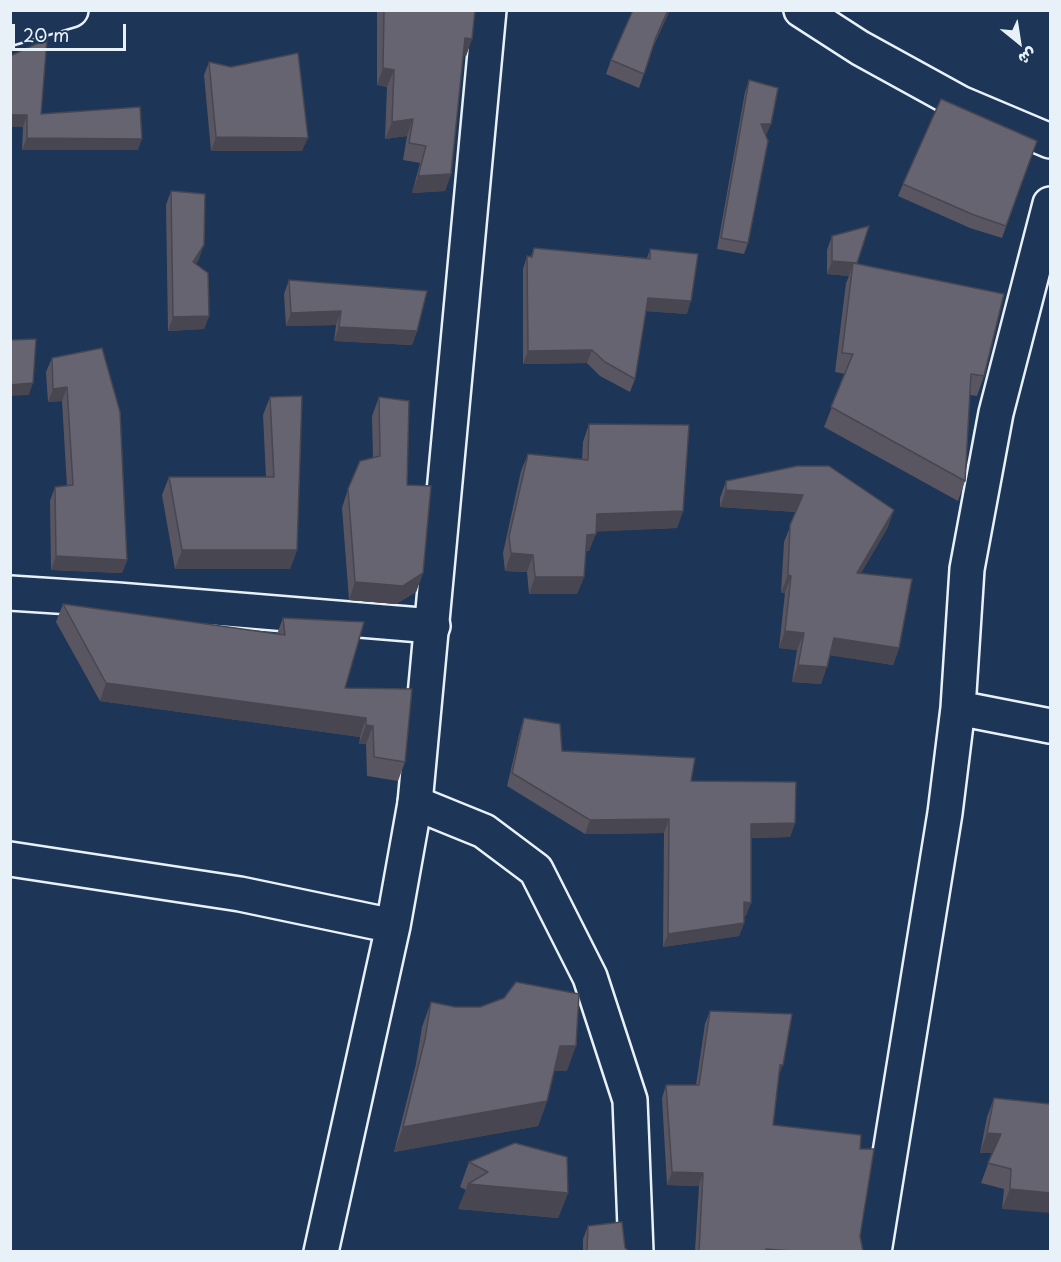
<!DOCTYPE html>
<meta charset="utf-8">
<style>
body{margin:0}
#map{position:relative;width:1061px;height:1262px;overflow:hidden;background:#1d3557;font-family:"Playpen Sans","Playpen Sans Arabic",sans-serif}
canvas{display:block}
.frame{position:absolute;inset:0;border:12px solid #e8f1f8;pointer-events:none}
.north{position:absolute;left:989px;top:12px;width:60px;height:60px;-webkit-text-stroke:4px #1d3557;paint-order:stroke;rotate:150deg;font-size:16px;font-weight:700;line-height:24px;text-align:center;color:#e8f1f8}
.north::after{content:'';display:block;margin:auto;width:21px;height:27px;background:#e8f1f8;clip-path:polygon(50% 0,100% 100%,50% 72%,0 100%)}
.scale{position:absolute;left:12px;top:24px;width:114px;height:27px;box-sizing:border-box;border:3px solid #e8f1f8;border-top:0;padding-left:8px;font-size:18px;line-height:21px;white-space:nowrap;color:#e8f1f8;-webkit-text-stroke:4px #1d3557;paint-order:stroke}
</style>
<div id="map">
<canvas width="1061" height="1262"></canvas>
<div class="frame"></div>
<div class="north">ش</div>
<div class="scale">20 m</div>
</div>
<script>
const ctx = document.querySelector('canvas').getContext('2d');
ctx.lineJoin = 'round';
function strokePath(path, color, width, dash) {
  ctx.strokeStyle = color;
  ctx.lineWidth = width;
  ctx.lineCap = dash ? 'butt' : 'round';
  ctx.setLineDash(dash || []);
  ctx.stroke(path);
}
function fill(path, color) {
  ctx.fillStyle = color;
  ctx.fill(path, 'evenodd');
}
const street = new Path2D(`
 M801 10 860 48 960 103 1050 141
 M10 28 71 10
 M10 593 118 600 433 626
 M958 708 1050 726
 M415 803 484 831 536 870 590 977 630 1100 636 1252
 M874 1252 945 813 958 708 967 569 996 413 1050 204`);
const secondary = new Path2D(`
 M10 859 240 894 393 926
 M321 1252 393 926 415 803 489 10`);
strokePath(street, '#e8f1f8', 38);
strokePath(secondary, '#e8f1f8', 38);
strokePath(street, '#1d3557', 33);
strokePath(secondary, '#1d3557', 33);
fill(new Path2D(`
 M377 10H475L472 39 466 56H463L451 174 445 191 412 193 420 163 403 160 407 136 385 139 387 87 377 85Z
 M670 10 653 47 639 88 606 74 611 60Z
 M10 56 41 114 138 150H22L23 127Z
 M209 62 302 151H211L204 75Z
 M749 80 766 136 748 243 744 254 717 249 745 92Z
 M1037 141 1002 238 970 228 898 196 903 184Z
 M171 191 199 259 196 264 209 316 204 329 168 331 166 205Z
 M832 236 857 264 984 376 977 396 970 395 965 481 958 501 824 427 845 374 835 372 846 283 849 276 827 274V250Z
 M534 248 647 258 650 249 687 314 646 311 635 379 630 392 600 376 587 363 523 364V269L527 256H531Z
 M289 280 417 331 412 345 334 341 336 325 286 326 284 294Z
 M102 348 127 560 122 573 51 570 50 501 55 487 67 486 62 401 48 402 46 372 52 358Z
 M270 397 297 550 290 569H175L162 495 169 477H266L263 415Z
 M379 397 407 485 423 573 416 592 396 604 349 600 342 508 348 489 373 458 372 416Z
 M589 424 683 511 677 528 596 531 589 551H586L584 577 577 594H529L527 572 505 571 503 553 521 471 528 454 582 459 583 442Z
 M726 481 888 527 861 573 899 648 893 665 830 655 821 684 792 682 797 650 779 648 785 593H781L784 542 796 512 720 507V498Z
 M63 604 277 634 283 618 345 688 405 762 398 781 367 776 366 744H359L360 737 100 701 56 622Z
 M524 718 562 751 691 781 795 823 790 837 751 838 746 916H744V923L739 936 663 947 664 833 585 834 507 786 520 731Z
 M431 1002 567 1071H554L547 1101 538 1126 394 1152 416 1064 422 1027Z
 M710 1011 778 1077 773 1125 860 1149V1236L863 1251H695L699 1186 667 1185 662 1098 666 1085H696L705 1024Z
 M994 1098 1050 1104 1002 1209 1004 1189 981 1183 992 1153H980L987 1117Z
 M469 1162 568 1193 558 1218 458 1209 466 1190 460 1187Z
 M588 1226 625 1248 629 1251H583V1239Z`), '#595662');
fill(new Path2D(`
 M668 10H670L650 51 656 37Z
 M465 38 472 39 466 56 459 55Z
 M383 68 394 70 387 87 377 85Z
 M10 115H27L23 127H10Z
 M413 119 407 136 385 139 392 122Z
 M761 124H771L766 136H757Z
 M216 137 308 138 302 151H211Z
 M27 138 142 139 138 150H22Z
 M451 174 445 191 412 193 418 176Z
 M204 245 199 259 188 275 193 262Z
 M832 261 857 263 852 276 853 263 849 276 827 274Z
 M648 298 691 301 687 314 644 311Z
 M341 311 336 325 286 326 291 313Z
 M209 316 204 329 168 331 173 317Z
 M339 327 417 331 412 345 334 341Z
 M592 350 587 363 523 364 528 351Z
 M33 383 29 395 10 396V385Z
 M67 387 62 401 48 402 53 389Z
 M726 490 803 495 797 512 720 507Z
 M894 510 888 527 851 590 857 573Z
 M683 511 677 528 591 532 597 514Z
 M596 534 589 551 581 552 587 535Z
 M182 550H297L290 569H175Z
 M511 553 533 555 527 572 505 571Z
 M56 556 127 560 122 573 51 570Z
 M423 573 416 592 396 604 349 600 355 582Z
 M788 575 791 576 785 593H781Z
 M535 577H584L577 594H529Z
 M785 631 804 633 797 650 779 648Z
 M834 638 899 648 893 665 828 655Z
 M798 665 827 667 821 684 792 682Z
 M106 683 366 718 360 737 100 701Z
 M366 725 373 726 366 744H359Z
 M669 819 664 833 585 834 590 820Z
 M795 823 790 837 746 838 751 824Z
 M744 902 751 903 746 916 739 915Z
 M744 923 739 936 663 947 668 934Z
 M560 1046H576L567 1071H551Z
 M780 1065H783L778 1078Z
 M547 1101 538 1126 394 1152 403 1127Z
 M987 1133 1001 1134 994 1153H980Z
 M672 1172 703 1173 699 1186 667 1185Z
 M468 1184 568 1193 558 1218 458 1209Z
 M1010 1189 1050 1193V1213L1002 1209Z
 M766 1249 792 1251H765Z`), '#484650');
const building = new Path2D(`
 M384 10H475L472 39 465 38 451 174 418 176 426 146 409 143 413 119 392 122 394 70 383 68Z
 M633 10H668L656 37 644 74 611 60Z
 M47 39 41 114 140 107 142 139 27 138V115H10V56Z
 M298 53 308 138 216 137 209 62 231 67Z
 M749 80 778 88 771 124H761L768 141 748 243 721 238Z
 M941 99 1037 141 1006 226 974 215 903 184Z
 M171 191 205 194 204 245 193 262 208 273 209 316 173 317Z
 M869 226 857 263 832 261V236Z
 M534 248 650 259V249L698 254 691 301 648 298 635 379 605 362 592 350 528 351 527 256 532 257Z
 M853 263 1004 294 984 376 971 374 965 481 831 407 853 354 842 353Z
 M289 280 427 291 417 331 339 327 341 311 291 313Z
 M36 339 33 383 10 385V340Z
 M102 348 120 412 127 560 56 556 55 487 73 485 67 387 53 389 52 358Z
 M302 396 297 550H182L169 477H274L270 397Z
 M379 397 409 401 407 485 431 486 423 573 403 586 355 582 348 489 360 461 380 456Z
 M589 424 689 425 683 511 597 514 596 534 587 535 584 577H535L533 555 511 553 509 536 528 454 588 460Z
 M797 466H829L894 510 857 573 912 579 899 648 834 638 827 667 798 665 804 633 785 631 791 576 788 575 790 525 803 495 726 490V481Z
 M63 604 285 635 283 618 364 622 345 688 412 689 405 762 374 757 373 726 366 725V718L106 683Z
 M524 718 560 724 562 751 695 758 691 781 796 782 795 823 751 824V903L744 902V923L668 934 669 819 590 820 512 773Z
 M516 982 579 994 576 1046H560L547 1101 403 1127 425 1039 431 1002 455 1007H480L504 998Z
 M710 1011 792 1014 783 1065H780L773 1125 861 1135 860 1149H874L860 1236 863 1251H792L766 1249V1251H699L703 1173 672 1172 666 1085H699Z
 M994 1098 1050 1104V1193L1010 1189 1011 1169 988 1163 1001 1134 987 1133Z
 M515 1143 567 1157 568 1193 468 1184 488 1172 469 1162Z
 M622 1222 625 1248 629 1251H587L588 1226Z`);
fill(building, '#676472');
strokePath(building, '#484650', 1.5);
</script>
